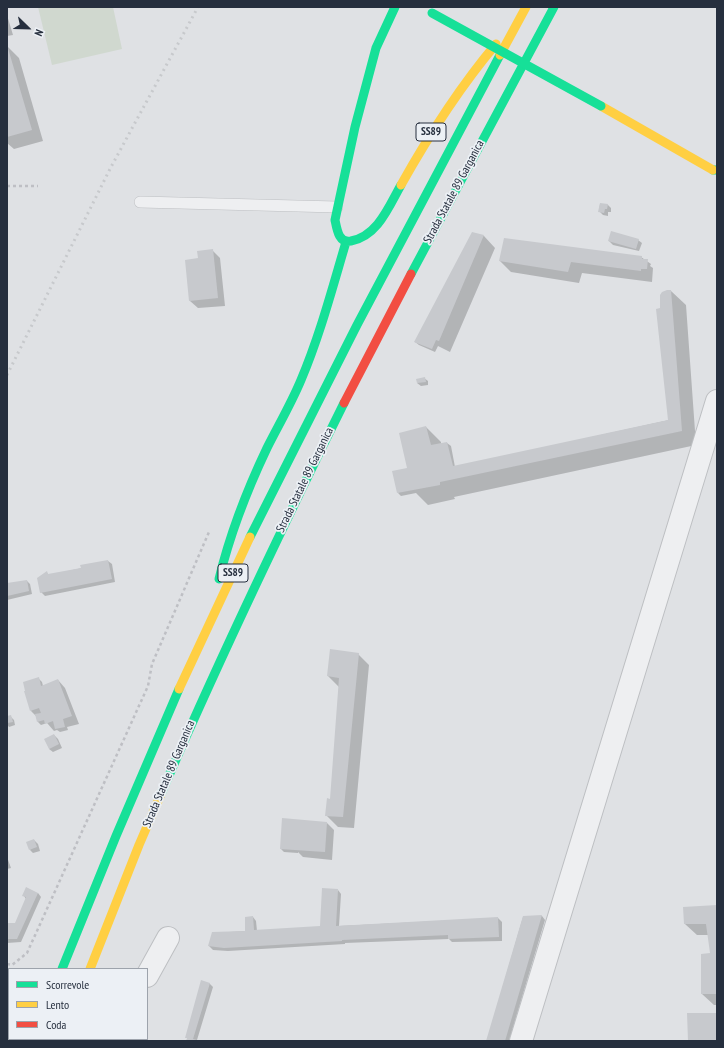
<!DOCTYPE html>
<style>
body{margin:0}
#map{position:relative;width:724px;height:1048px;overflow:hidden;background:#dfe1e4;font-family:"PT Sans Narrow",sans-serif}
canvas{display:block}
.frame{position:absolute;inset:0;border:8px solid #262f3e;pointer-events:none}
.legend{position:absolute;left:8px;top:968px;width:140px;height:72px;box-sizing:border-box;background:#ecf0f5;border:1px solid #9da3ac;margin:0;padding:5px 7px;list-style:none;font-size:12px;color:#262f3e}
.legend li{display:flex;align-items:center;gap:8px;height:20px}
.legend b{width:20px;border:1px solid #9da3ac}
.north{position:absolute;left:8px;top:8px;width:40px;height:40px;-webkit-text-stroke:3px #ecf0f5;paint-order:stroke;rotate:113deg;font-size:11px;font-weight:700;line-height:16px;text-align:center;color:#262f3e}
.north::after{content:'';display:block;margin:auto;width:14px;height:18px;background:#262f3e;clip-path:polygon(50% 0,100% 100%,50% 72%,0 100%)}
</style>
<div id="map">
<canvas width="724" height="1048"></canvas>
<div class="frame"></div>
<ul class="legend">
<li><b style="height:5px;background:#16e098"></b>Scorrevole</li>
<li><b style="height:5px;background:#ffcf43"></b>Lento</li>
<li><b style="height:5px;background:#f24e42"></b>Coda</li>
</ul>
<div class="north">N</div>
</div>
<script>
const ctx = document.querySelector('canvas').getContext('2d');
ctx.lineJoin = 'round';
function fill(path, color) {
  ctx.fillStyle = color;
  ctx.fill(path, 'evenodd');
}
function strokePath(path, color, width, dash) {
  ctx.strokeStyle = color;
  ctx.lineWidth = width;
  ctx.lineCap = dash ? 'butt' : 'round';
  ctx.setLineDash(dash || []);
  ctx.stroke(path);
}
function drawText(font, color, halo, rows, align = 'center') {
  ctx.font = font + ' "PT Sans Narrow",sans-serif';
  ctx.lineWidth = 3.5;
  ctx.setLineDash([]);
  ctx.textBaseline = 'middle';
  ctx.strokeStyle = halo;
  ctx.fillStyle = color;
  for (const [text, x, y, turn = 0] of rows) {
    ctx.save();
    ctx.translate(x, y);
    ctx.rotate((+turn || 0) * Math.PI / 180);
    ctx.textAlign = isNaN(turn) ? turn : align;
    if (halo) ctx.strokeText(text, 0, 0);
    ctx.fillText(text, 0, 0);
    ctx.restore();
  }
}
fill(new Path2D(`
 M38 7H113L122 49 52 65Z`), '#d0d8cf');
fill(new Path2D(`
 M7 15 13 35 7 36Z
 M7 46 19 58 43 141 14 149 7 143Z
 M600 204 608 205 611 208V212H608V216L603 215 599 211Z
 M473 233 484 236 495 248 450 352 438 346 435 352 419 345 415 342Z
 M638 240 642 243 639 251 613 245 609 241Z
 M212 250 220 258 225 306 198 308 190 301 199 259Z
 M641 257 651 264 650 266 653 268 652 282 582 273 579 283 511 272 500 261Z
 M671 291 686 305 696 445 454 497 455 499 428 505 416 493 401 496 398 493 426 427 441 442V444L447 443 451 446 455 467 669 420 661 309Z
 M424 378 428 381V385L421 386 417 383Z
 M108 561 112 564 115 582 45 596 41 592 47 573 49 575 82 568Z
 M27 581 30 584 32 594 7 600V585Z
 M358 654 369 665 354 828 338 827 326 815 331 800 339 687 328 676Z
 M38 678 42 682 43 686 58 680 65 688 79 724 67 727 68 730 60 732 57 730 54 731 47 723 41 725 38 722 36 716 31 711Z
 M7 717H11L14 720 15 725 9 727 7 724Z
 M54 735 58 739 62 748 53 752 49 749Z
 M327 823 334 830 332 860 303 857 298 852V853L284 852 281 849Z
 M34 840 38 844 40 851 33 853 30 850Z
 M7 857 11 868 7 869Z
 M338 890 341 894 339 926 498 918 502 922V941L452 942 449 939 345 943V944L228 951 213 950 209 946 213 933 246 931 253 917 256 921 257 931 321 927Z
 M38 893 41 897 21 942 7 943V925L16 924 26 899 24 896Z
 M717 906V1005H714L702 994 711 954 709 935H697L685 924 684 908Z
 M542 916 545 920 509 1041H487L523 917Z
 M209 983 213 987 197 1040 200 1041H187L188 1039 186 1037Z`), '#0003');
fill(new Path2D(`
 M7 45 32 130 7 137Z
 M600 203 608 204 607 209H605L604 213 598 212Z
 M611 231 639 239 636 249 608 241Z
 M472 232 484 235 439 341 436 340 432 349 414 342Z
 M504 238 642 256V259H648L647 269H641V271L571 262 568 272 499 261Z
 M213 249 218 298 189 301 185 260 198 258 197 251Z
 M667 290H671L682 431 440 482V485L397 493 392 471 407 468 399 433 426 426 431 445 447 442 453 466 668 420 656 309 660 308V295L662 292Z
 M425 377 426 382 417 383 416 379Z
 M108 560 112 579 40 593 37 578 47 571 48 574 81 568 80 565Z
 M27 580 29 591 7 596V583Z
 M330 649 359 653 343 817 325 816 327 798 330 799 339 678 327 676Z
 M39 677 41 686 58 679 72 716 63 719 65 727 55 729 53 721 45 724 44 720 37 722 35 714 41 713 39 708 30 711 24 691H25L23 682Z
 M11 715 13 722 7 723V716Z
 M54 734 59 744 49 749 44 739Z
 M282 818 327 822 325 852 280 849Z
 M34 839 37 847 29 850 26 842Z
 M26 887 38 893 17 939H7V923H15L26 897 22 896Z
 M322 888 338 889 336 926 498 917 499 937 448 939V935L342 940V941L224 948 208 946 212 932 245 931V917L253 916 254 930 320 926Z
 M717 905V994H701V954L710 953 706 924H684L683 907Z
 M542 915 505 1041H486L523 916Z
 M201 980 210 983 193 1039 201 1041H186L187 1038H185Z
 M687 1013H717V1041H688Z`), '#c7c9cd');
const lane = new Path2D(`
 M140 202 337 207`);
const street = new Path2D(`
 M147 976 168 938
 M125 1041 126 1039
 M521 1041 717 401`);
strokePath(lane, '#bdbfc2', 12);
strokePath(street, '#bdbfc2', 24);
strokePath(new Path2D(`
 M7 186H38
 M7 964 12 965 27 953 148 686 152 664 209 532`), '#bebfc4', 2.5, [3, 3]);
strokePath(lane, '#eeeff1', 11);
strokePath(street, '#eeeff1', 22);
strokePath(new Path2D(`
 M395 7 376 48 355 127 335 220C337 230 339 244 351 241 378 236 389 206 401 185
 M713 170H717
 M411 274 554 7
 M250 537 357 325 500 55
 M219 579C230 534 247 490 267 448 278 426 291 404 301 380 320 335 332 289 346 242
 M161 794C218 662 280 532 344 403
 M62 969 116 836 179 689
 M35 1039V1041`), '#16e098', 9);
strokePath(new Path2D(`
 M500 55 526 7
 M601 106 713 170
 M401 185C429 135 459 88 496 44
 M179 689 250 537
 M90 969 139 845 161 794
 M62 1041 63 1039`), '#ffcf43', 9);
strokePath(new Path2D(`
 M344 403 411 274`), '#f24e42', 9);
strokePath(new Path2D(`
 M7 375 111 167 198 7`), '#c7c9cc', 3, [2, 4]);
strokePath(new Path2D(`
 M432 13 601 106`), '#16e098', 9);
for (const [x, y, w] of [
 [431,132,30],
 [233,573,30]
]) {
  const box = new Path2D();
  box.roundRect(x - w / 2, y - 9, w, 18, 3);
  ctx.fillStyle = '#ecf0f5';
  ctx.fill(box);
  strokePath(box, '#262f3e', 1);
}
drawText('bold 11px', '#262f3e', null, [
 ["SS89",431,132],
 ["SS89",233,573]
]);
drawText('12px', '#262f3e', '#ecf0f5', [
 ["Strada Statale 89 Garganica",454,192,-62],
 ["Strada Statale 89 Garganica",305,480,-64],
 ["Strada Statale 89 Garganica",169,774,-67]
]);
</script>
